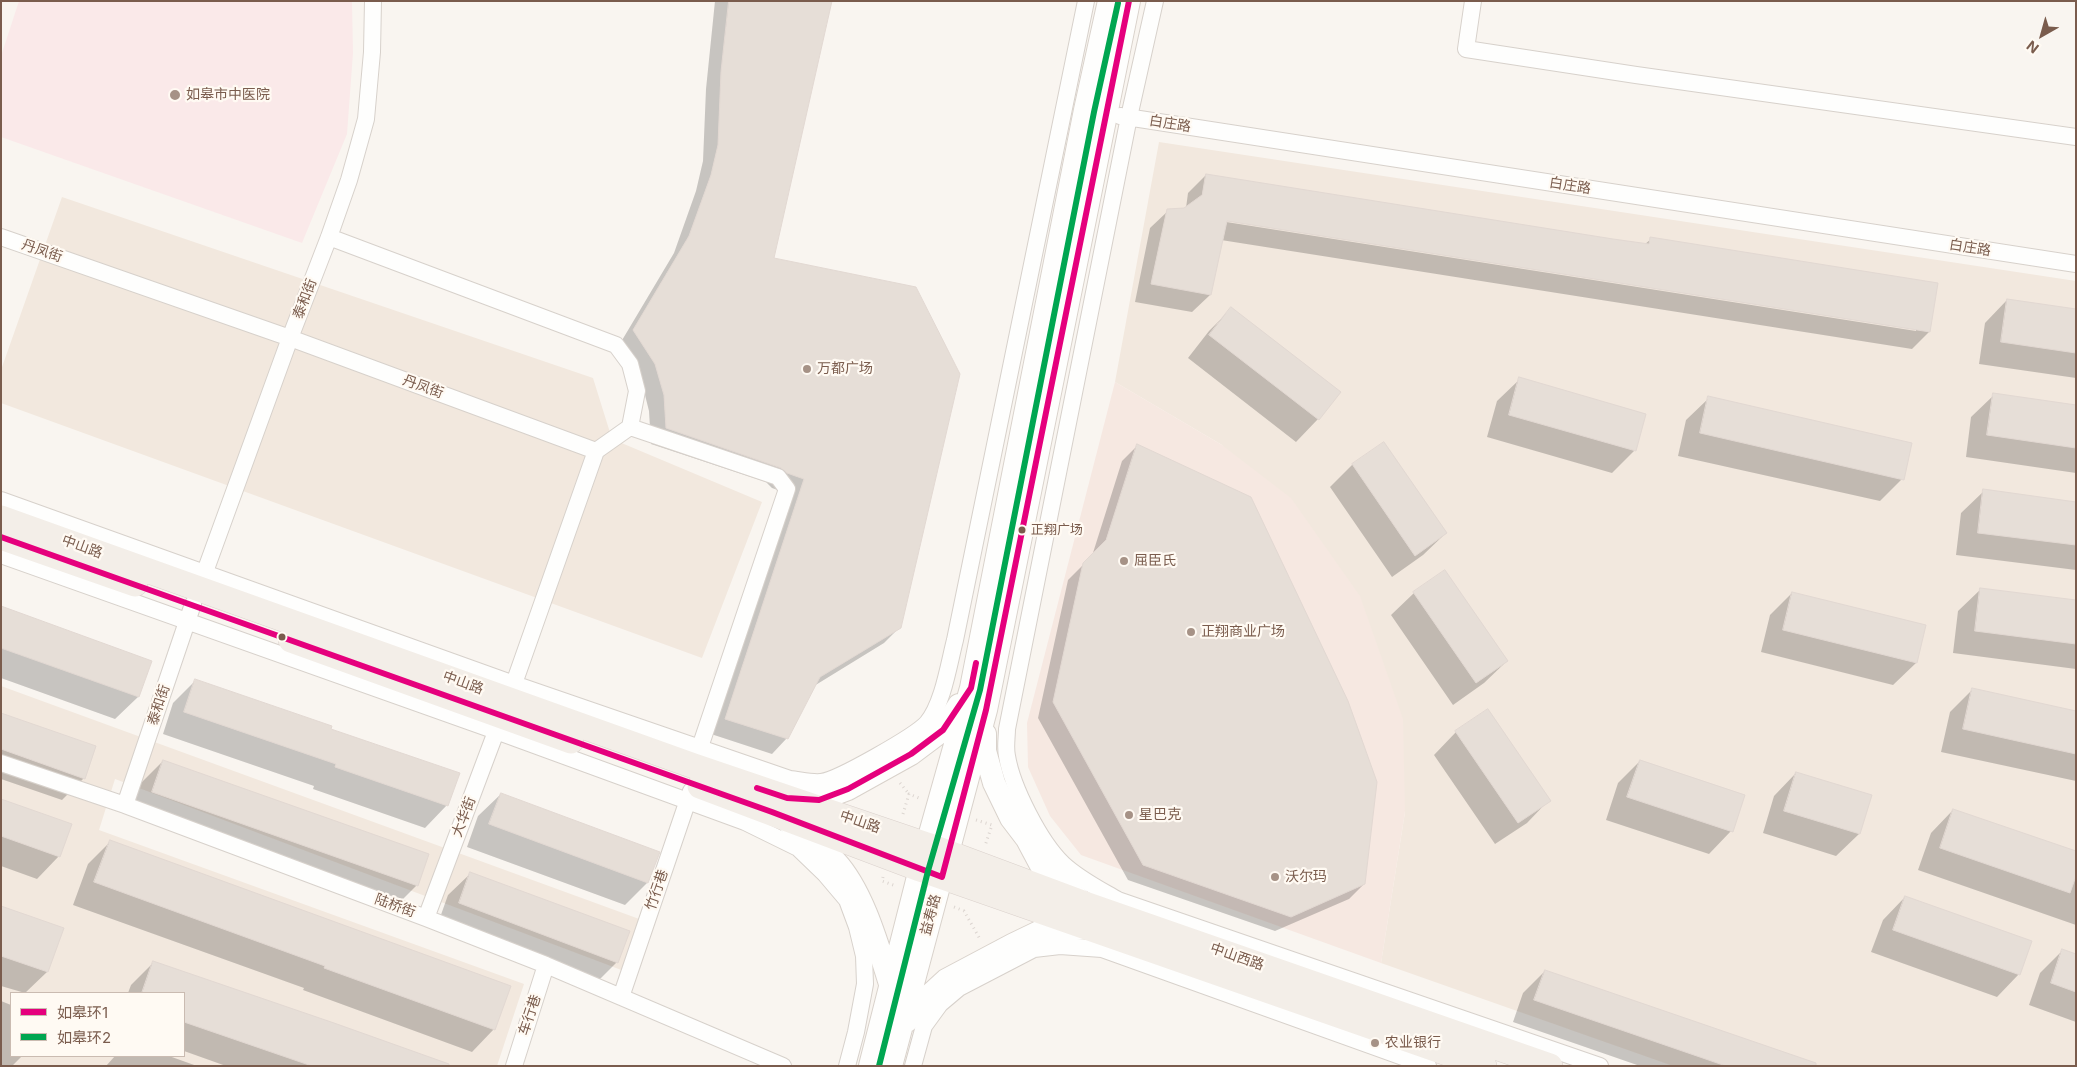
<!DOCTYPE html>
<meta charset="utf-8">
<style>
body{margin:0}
#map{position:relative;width:2077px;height:1067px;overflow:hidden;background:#f9f5f0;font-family:Inter,"Noto Sans SC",sans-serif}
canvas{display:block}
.frame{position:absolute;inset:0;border:2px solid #7a5c4d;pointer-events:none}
.legend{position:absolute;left:10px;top:992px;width:175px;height:65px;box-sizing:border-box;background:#fffaf3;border:1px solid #cabbb1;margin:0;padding:6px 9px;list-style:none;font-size:15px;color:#7a5c4d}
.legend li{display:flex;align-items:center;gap:10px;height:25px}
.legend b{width:25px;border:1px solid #cabbb1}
.north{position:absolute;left:2017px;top:10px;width:50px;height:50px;-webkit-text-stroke:4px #fffaf3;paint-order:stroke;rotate:218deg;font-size:14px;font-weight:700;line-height:20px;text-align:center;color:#7a5c4d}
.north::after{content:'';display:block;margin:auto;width:18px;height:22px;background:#7a5c4d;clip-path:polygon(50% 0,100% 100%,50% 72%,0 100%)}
</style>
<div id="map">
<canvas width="2077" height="1067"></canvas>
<div class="frame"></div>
<ul class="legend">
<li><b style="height:6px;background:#e5007d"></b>如皋环1</li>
<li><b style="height:6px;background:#00a651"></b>如皋环2</li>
</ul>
<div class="north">N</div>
</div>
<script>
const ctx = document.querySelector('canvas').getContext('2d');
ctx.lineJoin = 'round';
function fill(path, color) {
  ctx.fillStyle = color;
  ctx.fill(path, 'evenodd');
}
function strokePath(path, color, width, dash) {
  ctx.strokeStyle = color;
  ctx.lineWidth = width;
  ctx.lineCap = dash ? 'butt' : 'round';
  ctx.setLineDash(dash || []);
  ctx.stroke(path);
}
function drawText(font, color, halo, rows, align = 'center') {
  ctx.font = font + ' Inter,"Noto Sans SC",sans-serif';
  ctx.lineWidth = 4.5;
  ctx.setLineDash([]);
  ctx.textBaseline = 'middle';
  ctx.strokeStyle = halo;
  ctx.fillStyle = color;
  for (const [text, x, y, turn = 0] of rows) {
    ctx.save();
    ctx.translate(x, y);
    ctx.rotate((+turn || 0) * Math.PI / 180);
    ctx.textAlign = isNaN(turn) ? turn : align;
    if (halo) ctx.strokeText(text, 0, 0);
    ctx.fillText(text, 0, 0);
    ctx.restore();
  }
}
fill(new Path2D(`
 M1159 142 2076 281V1066H1673L1381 963 1405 812 1222 445 1115 382Z
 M62 197 593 378 612 439 762 502 702 658 1 403V370Z
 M1 686 642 920 624 971 115 779 99 830 524 984 497 1066H1ZM11 993H184V1056H11Z`), '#f2e8de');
fill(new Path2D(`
 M1115 382 1222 445 1291 498 1360 596 1403 719 1405 812 1381 963 1081 855 1050 816 1028 767 1027 723Z`), '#f6e8e1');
fill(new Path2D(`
 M19 1H352L353 53 347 134 302 243 1 137V56Z`), '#fae9e9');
fill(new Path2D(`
 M715 1H830L773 259 900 627 884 643 814 686 787 738 772 754 711 734 789 494 772 488 766 482 651 444 649 411 641 379 618 347 674 253 696 191 703 161 706 89Z
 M1206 175 1644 245 1651 239 1929 332 1912 349 1221 240 1210 295 1192 312 1135 302 1150 228 1168 211 1186 208 1188 193ZM1221 219 1916 329V331L1220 221Z
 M2007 300 2076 310V378L1979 364 1985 323Z
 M1231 309 1339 393 1318 419 1296 442 1188 358 1209 331Z
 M1520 379 1645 414 1634 451 1612 473 1487 437 1497 401Z
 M1994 395 2076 406V473L1966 457 1971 417Z
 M1709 398 1902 479 1880 501 1678 456 1686 420Z
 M1384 443 1446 533 1423 555 1392 577 1330 487 1352 465Z
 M1137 446 1364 884 1349 899 1275 931 1128 880 1038 718 1068 580 1092 556 1122 461Z
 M1984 491 2076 503V570L1956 555 1961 513Z
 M1981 589 2076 601V669L1953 653 1958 611Z
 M1414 593 1507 661 1484 683 1453 705 1391 615Z
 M1792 593 1916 663 1893 685 1761 652 1770 615Z
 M1 607 150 661 138 697 115 719 1 678Z
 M195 681 330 730 447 805 425 828 313 789 314 786 163 734 173 703Z
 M1972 690 2076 713V781L1941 752 1950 712Z
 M1 714 84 778 62 800 1 779Z
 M1456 732 1549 800 1527 823 1495 844 1434 755Z
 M163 761 427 854 416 886 394 908 131 814 141 783Z
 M1640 761 1731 831 1709 854 1606 820 1618 783Z
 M1796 773 1859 834 1836 856 1763 833 1774 796Z
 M501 794 658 852 647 883 625 905 467 847 478 816Z
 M1 801 59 856 37 879 1 866Z
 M1953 810 2076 853V925L1918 870 1931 833Z
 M110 842 494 1029 472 1052 303 990 304 988 73 905 88 864Z
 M471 873 617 962 595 984 437 926 448 895Z
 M1905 897 2019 974 1997 997 1871 952 1883 920Z
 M1 908 62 929 47 972 25 993 1 986Z
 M2063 950 2076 955V1022L2029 1005 2040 973Z
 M154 962 451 1066H226L184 1051V993H128L131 985Z
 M1545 971 1819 1066H1640L1513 1022 1523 993Z
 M1 1001 11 1005V1056H22L12 1066H1Z
 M115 1056H169L197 1066H106Z`), '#0003');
const building = new Path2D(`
 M729 1H832L774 258 916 287 960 374 901 628 820 677 788 739 725 719 804 479 787 473 781 468 666 428 664 395 655 364 633 330 689 236 711 175 718 145 721 72Z
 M1206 174 1613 239 1649 244 1650 237 1938 283 1930 332 1227 221 1211 295 1151 284 1167 209 1184 208 1202 195Z
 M2007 299 2076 309V353L2001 342Z
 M1231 307 1341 392 1319 420 1209 335Z
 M1519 377 1646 414 1636 451 1509 415Z
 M1993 393 2076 405V448L1987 435Z
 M1708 396 1912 443 1904 480 1700 433Z
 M1384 442 1447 533 1415 556 1352 464Z
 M1137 444 1251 497 1348 701 1377 782 1365 884 1291 917 1143 865 1053 702 1083 563 1106 540Z
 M1983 489 2076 502V545L1978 533Z
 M1445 570 1508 661 1476 683 1413 592Z
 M1980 588 2076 600V644L1975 631Z
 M1792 592 1926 625 1917 663 1783 630Z
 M1 606 152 661 139 697 1 648Z
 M195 679 332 726 331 729 460 773 448 806 335 767 336 764 184 712Z
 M1972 688 2076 711V754L1963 729Z
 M1488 709 1551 801 1518 823 1455 731Z
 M1 713 96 746 85 779 1 749Z
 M163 760 429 854 418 886 152 792Z
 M1640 760 1745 795 1733 832 1627 797Z
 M1796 772 1872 795 1860 834 1784 811Z
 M501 793 660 852 648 883 489 824Z
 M1 799 72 824 60 857 1 836Z
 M1953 809 2076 851V876L2070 893 1940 848Z
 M110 840 511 986 495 1030 324 968 325 966 94 882Z
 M470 872 630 931 618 963 459 903Z
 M1905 896 2032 941 2020 975 1893 930Z
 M1 906 64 928 48 972 1 956Z
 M2062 949 2076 954V992L2051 983Z
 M153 961 334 1023 449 1064V1066H312L184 1022V993H142Z
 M1545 970 1816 1063V1066H1726L1534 1000Z`);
fill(building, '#e6ded7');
strokePath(building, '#e2d8d2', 1);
const street = new Path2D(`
 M1155 1 1129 117 1007 729C1007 737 1005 747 1007 756 1012 787 1040 842 1063 864 1079 879 1099 889 1118 900L1600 1066
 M1473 1 1466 49 1636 75 2076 137
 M1120 116 2076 264
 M1 237 290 338 596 451 511 692
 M329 237 616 345 630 364 637 391 630 427 596 451
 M630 427 778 477 787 489 696 759
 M1 500 514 684 790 779C800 780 811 783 821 782 838 780 915 736 927 723 943 704 949 663 955 640L1086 1
 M1 555 496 731 745 822 798 848 825 874 847 900 857 927 864 956 865 984 856 1032 847 1066
 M202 580 290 338 329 237 349 180 366 119 372 52 373 1
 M1 763 125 805 426 918 546 965 783 1066
 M125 805 193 604
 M426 918 500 721
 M621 997 691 791
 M514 1066 546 965
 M913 1066 924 1026 940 1004 959 988 1034 949 1060 946 1102 949 1428 1066`);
const secondary = new Path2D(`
 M985 734V751L994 783 1011 818 1027 839 1044 871 1078 898
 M796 798 819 800 848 789 911 754 943 730 959 705
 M790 824C805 836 821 847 835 861 863 891 878 946 890 984
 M907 1021 922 1002 946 980 1012 945 1039 932 1087 928
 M870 1066 920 869 971 688 1085 110 1109 1
 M891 1066 986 710 1129 1`);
const primary = new Path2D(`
 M1 518 694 766 927 845 1085 904 1550 1066
 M1 537 135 584
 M291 640 571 741
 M700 786 920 869 1484 1066`);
strokePath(street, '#d7d1cb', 18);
strokePath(secondary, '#d9d2cb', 24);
strokePath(primary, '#dad1cc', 26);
strokePath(new Path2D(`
 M900 783 909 794
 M903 814 909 794 919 798
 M976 820 992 825 985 846
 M883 877 882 881 896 886
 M954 907 964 911 980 939`), '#dcd5d0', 3, [1, 4]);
strokePath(street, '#fefefd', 16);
strokePath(secondary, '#fefefd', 22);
strokePath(primary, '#f3eee8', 25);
strokePath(new Path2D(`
 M1 537 772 812 942 877 986 710 1129 1
 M757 788 787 798 819 800 848 789 911 754 943 730 971 688 976 663`), '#e5007d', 6);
strokePath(new Path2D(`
 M879 1066 928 871 980 690 1094 112 1118 3`), '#00a651', 6);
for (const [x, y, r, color] of [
 [175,95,6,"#a69286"],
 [807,369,5,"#a69286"],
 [1022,530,4.5,"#7a5c4d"],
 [1124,561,5,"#a69286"],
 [1191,632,5,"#a69286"],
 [282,637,4.5,"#7a5c4d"],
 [1129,815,5,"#a69286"],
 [1275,877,5,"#a69286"],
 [1375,1043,5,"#a69286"]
]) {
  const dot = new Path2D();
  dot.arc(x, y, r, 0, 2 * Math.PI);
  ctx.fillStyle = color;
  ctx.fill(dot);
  strokePath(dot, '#fffaf3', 2);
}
drawText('13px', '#7a5c4d', '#fffaf3', [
 ["正翔广场",1031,530]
], 'left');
drawText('14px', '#7a5c4d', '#fffaf3', [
 ["如皋市中医院",186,95],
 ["万都广场",817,369],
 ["屈臣氏",1134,561],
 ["正翔商业广场",1201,632],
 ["星巴克",1139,815],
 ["沃尔玛",1285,877],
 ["农业银行",1385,1043]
], 'left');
drawText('14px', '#7a5c4d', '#fffaf3', [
 ["白庄路",1170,124,9],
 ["白庄路",1570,186,9],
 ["白庄路",1970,248,9],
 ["丹凤街",42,251,19],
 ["泰和街",305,299,-69],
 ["丹凤街",423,387,20],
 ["中山路",82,547,20],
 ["中山路",463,683,20],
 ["泰和街",159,705,-72],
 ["大华街",464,817,-69],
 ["中山路",860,822,19],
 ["竹行巷",657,890,-71],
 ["陆桥街",395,906,20],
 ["益寿路",931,915,-75],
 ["中山西路",1237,957,19],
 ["车行巷",530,1015,-72]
]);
</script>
